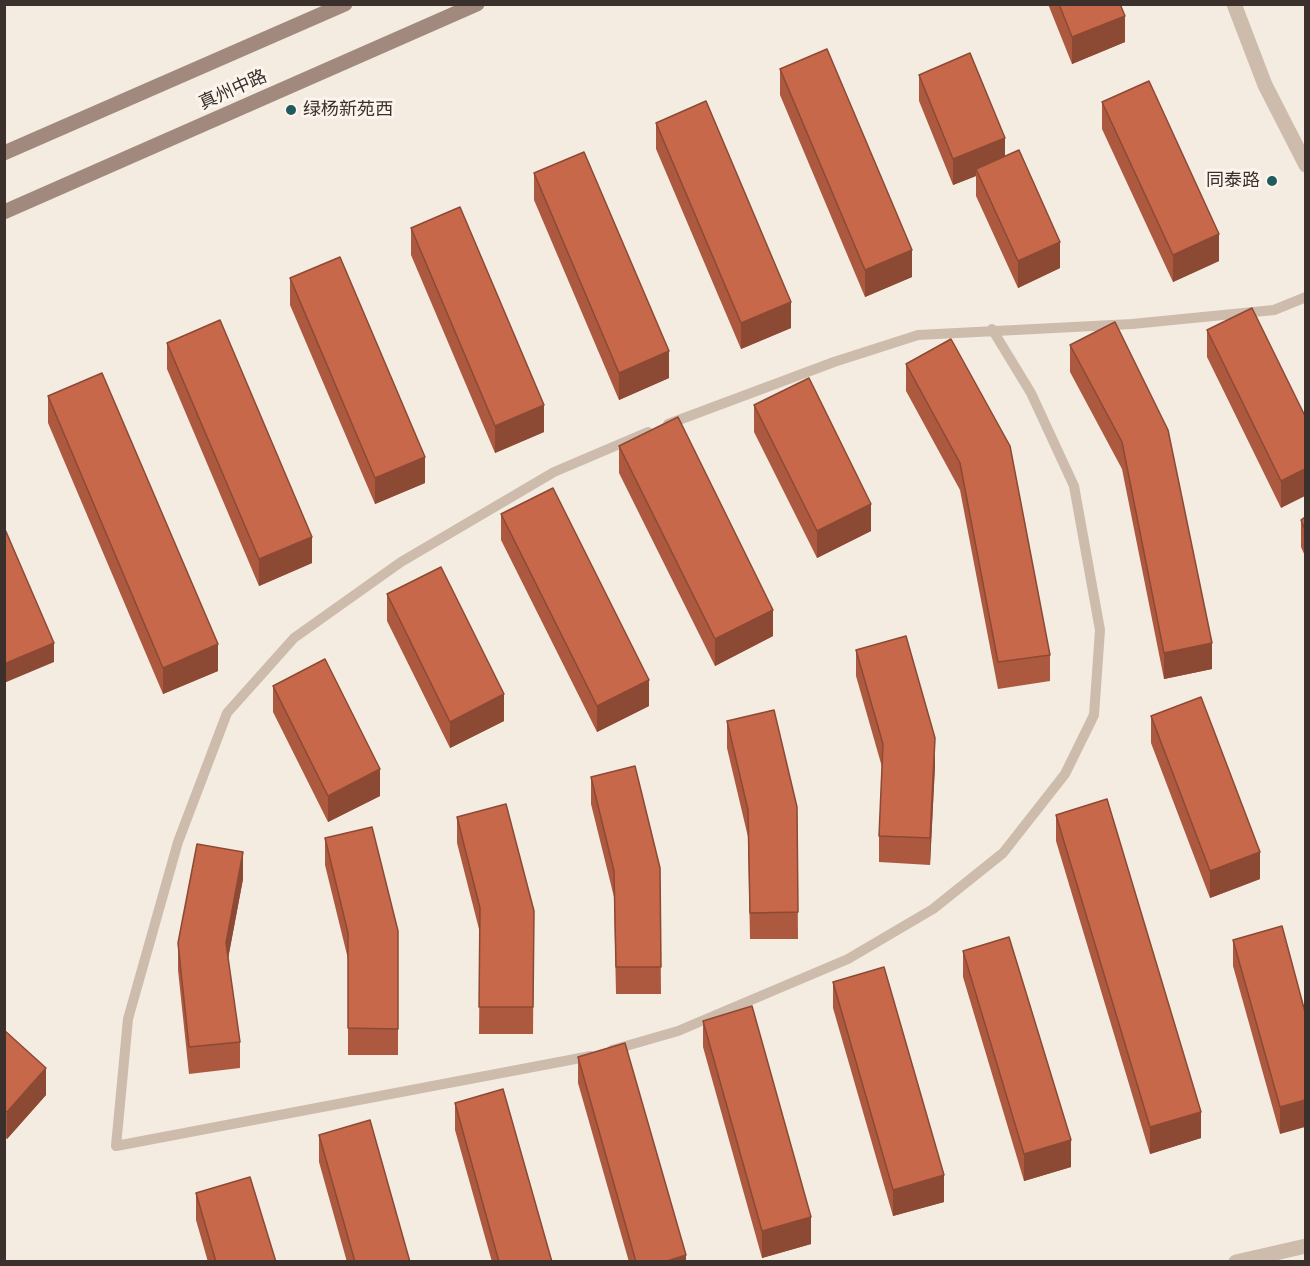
<!DOCTYPE html>
<meta charset="utf-8">
<style>
body{margin:0}
#map{position:relative;width:1310px;height:1266px;overflow:hidden;background:#f4ebe1;font-family:Montserrat,sans-serif}
canvas{display:block}
.frame{position:absolute;inset:0;border:6px solid #3b302b;pointer-events:none}
</style>
<div id="map">
<canvas width="1310" height="1266"></canvas>
<div class="frame"></div>
</div>
<script>
const ctx = document.querySelector('canvas').getContext('2d');
ctx.lineJoin = 'round';
function strokePath(path, color, width, dash) {
  ctx.strokeStyle = color;
  ctx.lineWidth = width;
  ctx.lineCap = dash ? 'butt' : 'round';
  ctx.setLineDash(dash || []);
  ctx.stroke(path);
}
function fill(path, color) {
  ctx.fillStyle = color;
  ctx.fill(path, 'evenodd');
}
function drawText(font, color, halo, rows, align = 'center') {
  ctx.font = font + ' Montserrat,"Noto Sans SC",sans-serif';
  ctx.lineWidth = 6;
  ctx.setLineDash([]);
  ctx.textBaseline = 'middle';
  ctx.strokeStyle = halo;
  ctx.fillStyle = color;
  for (const [text, x, y, turn = 0] of rows) {
    ctx.save();
    ctx.translate(x, y);
    ctx.rotate((+turn || 0) * Math.PI / 180);
    ctx.textAlign = isNaN(turn) ? turn : align;
    if (halo) ctx.strokeText(text, 0, 0);
    ctx.fillText(text, 0, 0);
    ctx.restore();
  }
}
strokePath(new Path2D(`
 M668 424 834 362 918 335 1132 324 1274 310 1306 297
 M612 1050 678 1031 848 959 933 909 1003 853 1065 774 1094 715 1100 630 1074 486 1031 393 992 329
 M591 1056 116 1146 128 1019 178 842 227 713 294 638 401 562 554 472 648 432`), '#cdbbac', 10);
strokePath(new Path2D(`
 M1234 4 1265 85 1306 165
 M1236 1262 1306 1246`), '#cdbbac', 15);
strokePath(new Path2D(`
 M4 153 345 4
 M4 212 477 4`), '#a18a7d', 15);
fill(new Path2D(`
 M1048 4H1120L1125 42 1072 64Z
 M780 69 912 277 865 297 780 95Z
 M919 75 1005 156 1060 268 1018 288 976 196V176L953 185 919 101Z
 M1102 102 1219 261 1173 282 1102 129Z
 M656 123 791 328 741 349 656 149Z
 M534 173 669 378 619 400 534 200Z
 M411 228 544 432 495 453 411 255Z
 M290 278 425 483 375 504 290 305Z
 M1115 322 1212 669 1164 679 1122 469 1070 372V345Z
 M1207 330 1305 416 1281 508 1207 357Z
 M167 343 312 563 259 586 167 369Z
 M906 364 1010 446 1050 655V681L998 689 960 490 906 391Z
 M48 396 218 671 163 694 48 423Z
 M754 405 871 531 817 558 754 432Z
 M619 446 773 636 715 666 619 473Z
 M501 514 649 706 597 732 501 540Z
 M1305 517V556L1301 547V520Z
 M387 594 504 721 450 748 387 621Z
 M856 650 935 765 930 865 879 862V836L882 767 856 676Z
 M273 686 380 796 328 822 273 712Z
 M1151 716 1260 879 1210 898 1151 743Z
 M727 721 797 807 798 939H750L748 837 727 748Z
 M591 777 660 868 661 994H616L614 897 591 804Z
 M1056 815 1201 1138 1150 1154 1056 841Z
 M457 817 534 911 533 1034H479L480 933 457 843Z
 M325 838 398 931V1055H348V959L325 865Z
 M243 879 228 958 240 1042V1068L189 1074 178 970V943Z
 M1282 926 1280 1134 1233 966V940Z
 M963 951 1071 1167 1024 1181 963 977Z
 M833 982 944 1202 893 1216 833 1008Z
 M703 1021 811 1244 762 1258 703 1047Z
 M4 1030 46 1095 7 1139 4 1136Z
 M578 1057 686 1262H629L578 1083Z
 M455 1103 552 1262H492L455 1130Z
 M319 1135 410 1262H347L319 1162Z
 M196 1193 276 1262H208L196 1220Z`), '#ac5940');
fill(new Path2D(`
 M1125 16V42L1072 64V37Z
 M1005 138V164L976 169V176L953 185V159Z
 M1219 234V261L1173 282V255Z
 M1060 242V268L1018 288V261Z
 M912 250V277L865 297V270Z
 M791 302V328L741 349V323Z
 M669 351V378L619 400V373Z
 M544 405V432L495 453V426Z
 M425 457V483L375 504V478Z
 M1305 469V496L1281 508V481Z
 M871 504V531L817 558V531Z
 M312 537V563L259 586V559Z
 M773 610V636L715 666V639Z
 M54 643V662L4 683V664Z
 M1212 643V669L1164 679V653Z
 M218 644V671L163 694V668Z
 M649 680V706L597 732V706Z
 M504 694V721L450 748V722Z
 M935 738V765L930 865V838Z
 M380 769V796L328 822V796Z
 M243 852V879L226 970V943Z
 M1260 852V879L1210 898V871Z
 M46 1068V1095L7 1139V1112Z
 M1305 1100V1127L1280 1134V1107Z
 M1201 1112V1138L1150 1154V1127Z
 M1071 1140V1167L1024 1181V1154Z
 M944 1175V1202L893 1216V1190Z
 M811 1217V1244L762 1258V1231Z
 M686 1255V1262H664Z`), '#8c4934');
const building = new Path2D(`
 M1059 4H1120L1125 16 1072 37Z
 M827 49 912 250 865 270 780 69Z
 M970 53 1005 138 953 159 919 75Z
 M1149 81 1219 234 1173 255 1102 102Z
 M706 101 791 302 741 323 656 123Z
 M1019 150 1060 242 1018 261 976 169Z
 M584 152 669 351 619 373 534 173Z
 M460 207 544 405 495 426 411 228Z
 M340 257 425 457 375 478 290 278Z
 M1252 308 1305 416V469L1281 481 1207 330Z
 M220 320 312 537 259 559 167 343Z
 M1115 322 1168 430 1212 643 1164 653 1122 442 1070 345Z
 M951 339 1010 446 1050 655 998 662 960 463 906 364Z
 M102 373 218 644 163 668 48 396Z
 M809 378 871 504 817 531 754 405Z
 M678 417 773 610 715 639 619 446Z
 M553 488 649 680 597 706 501 514Z
 M1305 517V530L1301 520Z
 M4 527 54 643 4 664Z
 M441 567 504 694 450 722 387 594Z
 M906 636 935 738 930 838 879 836 883 744 856 650Z
 M325 659 380 769 328 796 273 686Z
 M1201 697 1260 852 1210 871 1151 716Z
 M774 710 797 807 798 912 750 913 748 810 727 721Z
 M635 766 660 868 661 967H616L614 871 591 777Z
 M1107 799 1201 1112 1150 1127 1056 815Z
 M506 804 534 911 533 1007H479L480 908 457 817Z
 M372 827 398 931V1029L348 1028V933L325 838Z
 M197 844 243 852 226 943 240 1042 189 1047 178 943Z
 M1282 926 1305 1012V1100L1280 1107 1233 940Z
 M1009 937 1071 1140 1024 1154 963 951Z
 M884 967 944 1175 893 1190 833 982Z
 M752 1006 811 1217 762 1231 703 1021Z
 M4 1030 46 1068 7 1112 4 1110Z
 M625 1043 686 1255 664 1262H636L578 1057Z
 M503 1089 552 1262H499L455 1103Z
 M370 1120 410 1262H355L319 1135Z
 M250 1177 276 1262H216L196 1193Z`);
fill(building, '#c8684b');
strokePath(building, '#8c4934', 1.5);
for (const [x, y, r, color] of [
 [291,110,6,"#1f5a5e"],
 [1272,181,6,"#1f5a5e"]
]) {
  const dot = new Path2D();
  dot.arc(x, y, r, 0, 2 * Math.PI);
  ctx.fillStyle = color;
  ctx.fill(dot);
  strokePath(dot, '#fbf5ee', 2);
}
drawText('18px', '#3b302b', '#fbf5ee', [
 ["真州中路",233,90,-24]
]);
drawText('18px', '#3b302b', '#fbf5ee', [
 ["绿杨新苑西",303,110],
 ["同泰路",1260,181,"right"]
], 'left');
</script>
